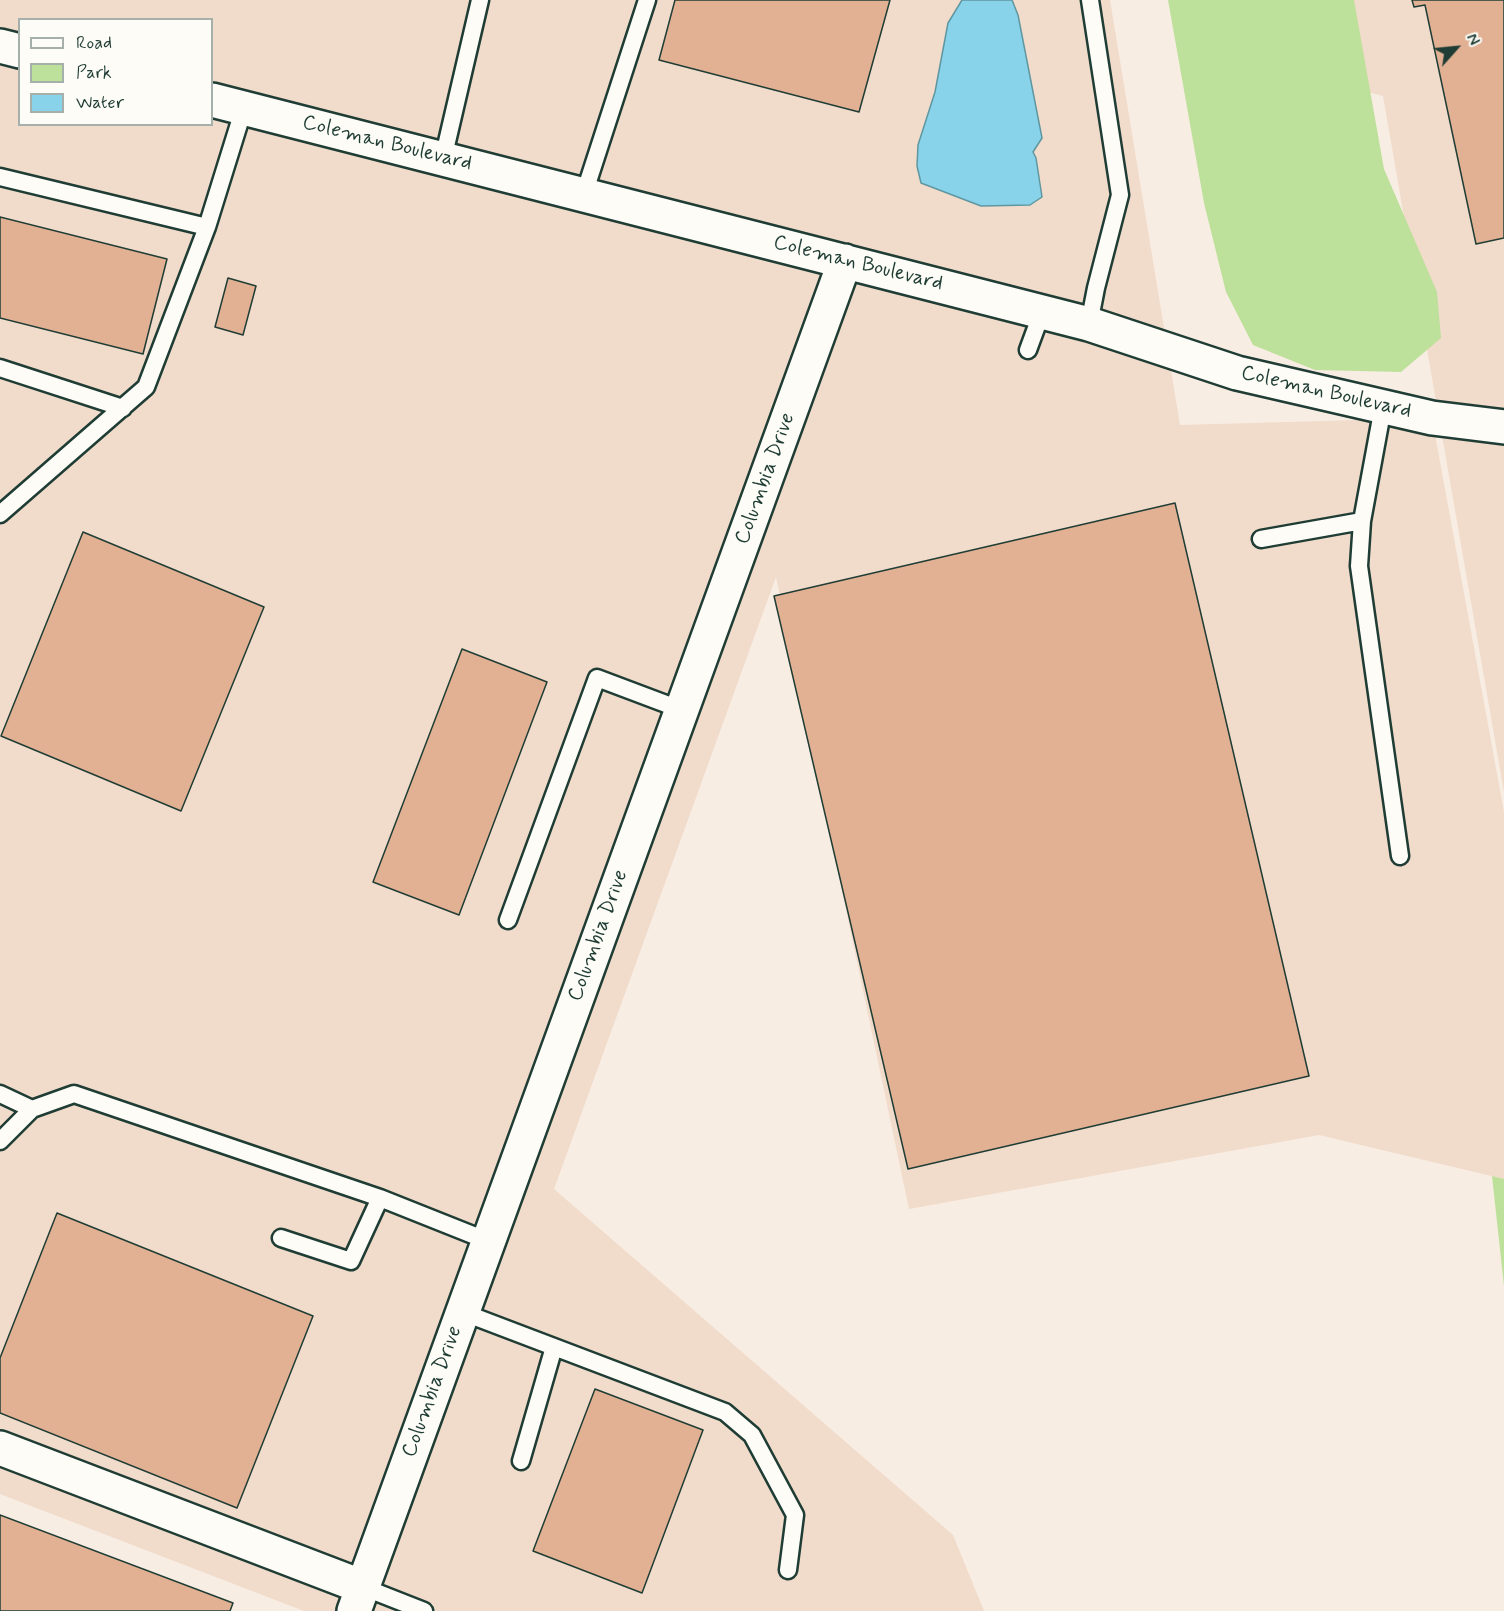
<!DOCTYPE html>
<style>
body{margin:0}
#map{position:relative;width:1504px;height:1611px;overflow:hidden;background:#f8ede3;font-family:Mynerve,sans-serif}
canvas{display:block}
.legend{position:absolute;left:18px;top:18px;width:195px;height:108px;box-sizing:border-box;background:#fdfcf7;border:2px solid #a4b0a9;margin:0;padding:8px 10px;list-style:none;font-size:18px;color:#1f3d34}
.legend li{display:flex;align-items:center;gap:12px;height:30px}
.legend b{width:30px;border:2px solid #a4b0a9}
.north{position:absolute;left:1426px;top:18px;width:60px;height:60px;-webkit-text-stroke:4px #fdfcf7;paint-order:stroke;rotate:63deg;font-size:16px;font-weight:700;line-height:24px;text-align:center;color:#1f3d34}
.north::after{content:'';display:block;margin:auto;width:21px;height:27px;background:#1f3d34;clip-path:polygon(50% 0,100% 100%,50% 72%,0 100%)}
</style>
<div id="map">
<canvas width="1504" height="1611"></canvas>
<ul class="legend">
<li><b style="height:8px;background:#fdfcf7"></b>Road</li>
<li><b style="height:16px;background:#bde09a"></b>Park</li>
<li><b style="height:16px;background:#89d3ea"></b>Water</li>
</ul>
<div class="north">N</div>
</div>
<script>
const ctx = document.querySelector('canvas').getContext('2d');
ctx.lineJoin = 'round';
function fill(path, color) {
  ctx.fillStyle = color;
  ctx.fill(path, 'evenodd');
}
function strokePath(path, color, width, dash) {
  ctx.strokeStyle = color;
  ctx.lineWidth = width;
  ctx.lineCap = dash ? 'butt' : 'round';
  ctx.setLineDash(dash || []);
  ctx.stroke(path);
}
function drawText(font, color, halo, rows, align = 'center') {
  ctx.font = font + ' Mynerve,sans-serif';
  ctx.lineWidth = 4.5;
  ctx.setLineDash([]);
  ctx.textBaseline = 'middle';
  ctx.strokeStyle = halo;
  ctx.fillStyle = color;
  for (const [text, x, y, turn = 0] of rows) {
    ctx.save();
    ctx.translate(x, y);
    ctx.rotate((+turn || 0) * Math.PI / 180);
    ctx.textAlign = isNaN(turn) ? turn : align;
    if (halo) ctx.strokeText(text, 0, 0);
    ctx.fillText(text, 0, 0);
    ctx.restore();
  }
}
fill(new Path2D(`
 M0 0H1110L1180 425 1432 418 1504 812V1179L1319 1135 909 1209 776 577 554 1189 953 1535 984 1611H304L0 1494ZM20 20H212V124H20Z
 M1333 0H1504V792L1383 96 1352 88Z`), '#f1dbcb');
fill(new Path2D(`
 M1168 0H1354L1384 169 1437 292 1441 338 1401 372 1315 370 1253 345 1226 292 1204 203Z
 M1492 1176 1504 1179V1286Z`), '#bde09a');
const water = new Path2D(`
 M962 0H1012L1018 15 1042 138 1033 152 1036 158 1042 197 1030 205 981 206 921 183 917 166 918 145 935 92 948 23Z`);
fill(water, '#89d3ea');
strokePath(water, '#5f97a1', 1.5);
const building = new Path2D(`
 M675 0H890L859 112 659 60Z
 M1412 0H1504V238L1476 244 1425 5 1414 7Z
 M0 217 167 259 143 354 0 318Z
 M228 278 256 286 243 335 215 327Z
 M1175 503 1309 1076 908 1169 774 596Z
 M83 532 264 607 181 811 1 736Z
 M462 649 547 682 459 915 373 882Z
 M57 1213 313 1316 237 1508 0 1413V1358Z
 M595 1389 703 1430 642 1593 533 1551Z
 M0 1515 233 1603 230 1611H0Z`);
fill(building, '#e2b194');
strokePath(building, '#1f3d34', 1.5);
const lane = new Path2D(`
 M443 159 480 0
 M0 177 207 227 244 108
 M584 194 647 0
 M1089 324 1096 288 1120 195 1090 0
 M1028 350 1042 312
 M0 368 123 408
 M1383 407 1362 521 1359 566 1400 856
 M0 514 146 387 207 227
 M1261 539 1362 521
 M508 920 597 678 682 710
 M0 1094 32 1109
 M0 1141 32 1109 74 1094 380 1198 488 1241
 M281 1238 351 1261 380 1198
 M462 1312 725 1412 752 1435 795 1515 788 1570
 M521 1461 554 1347
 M363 1587 424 1611`);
const street = new Path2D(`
 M0 46 20 51
 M212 100 1089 324 1237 373 1432 418 1504 427
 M0 1448 363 1587
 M354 1611 845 261`);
strokePath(lane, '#1f3d34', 21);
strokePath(street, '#1f3d34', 38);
strokePath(lane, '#fdfcf7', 16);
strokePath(street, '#fdfcf7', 33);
drawText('21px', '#1f3d34', '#fdfcf7', [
 ["Coleman Boulevard",387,144,14],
 ["Coleman Boulevard",858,264,14],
 ["Coleman Boulevard",1326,393,13],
 ["Columbia Drive",766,479,-70],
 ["Columbia Drive",599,936,-70],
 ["Columbia Drive",433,1392,-70]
]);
</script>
